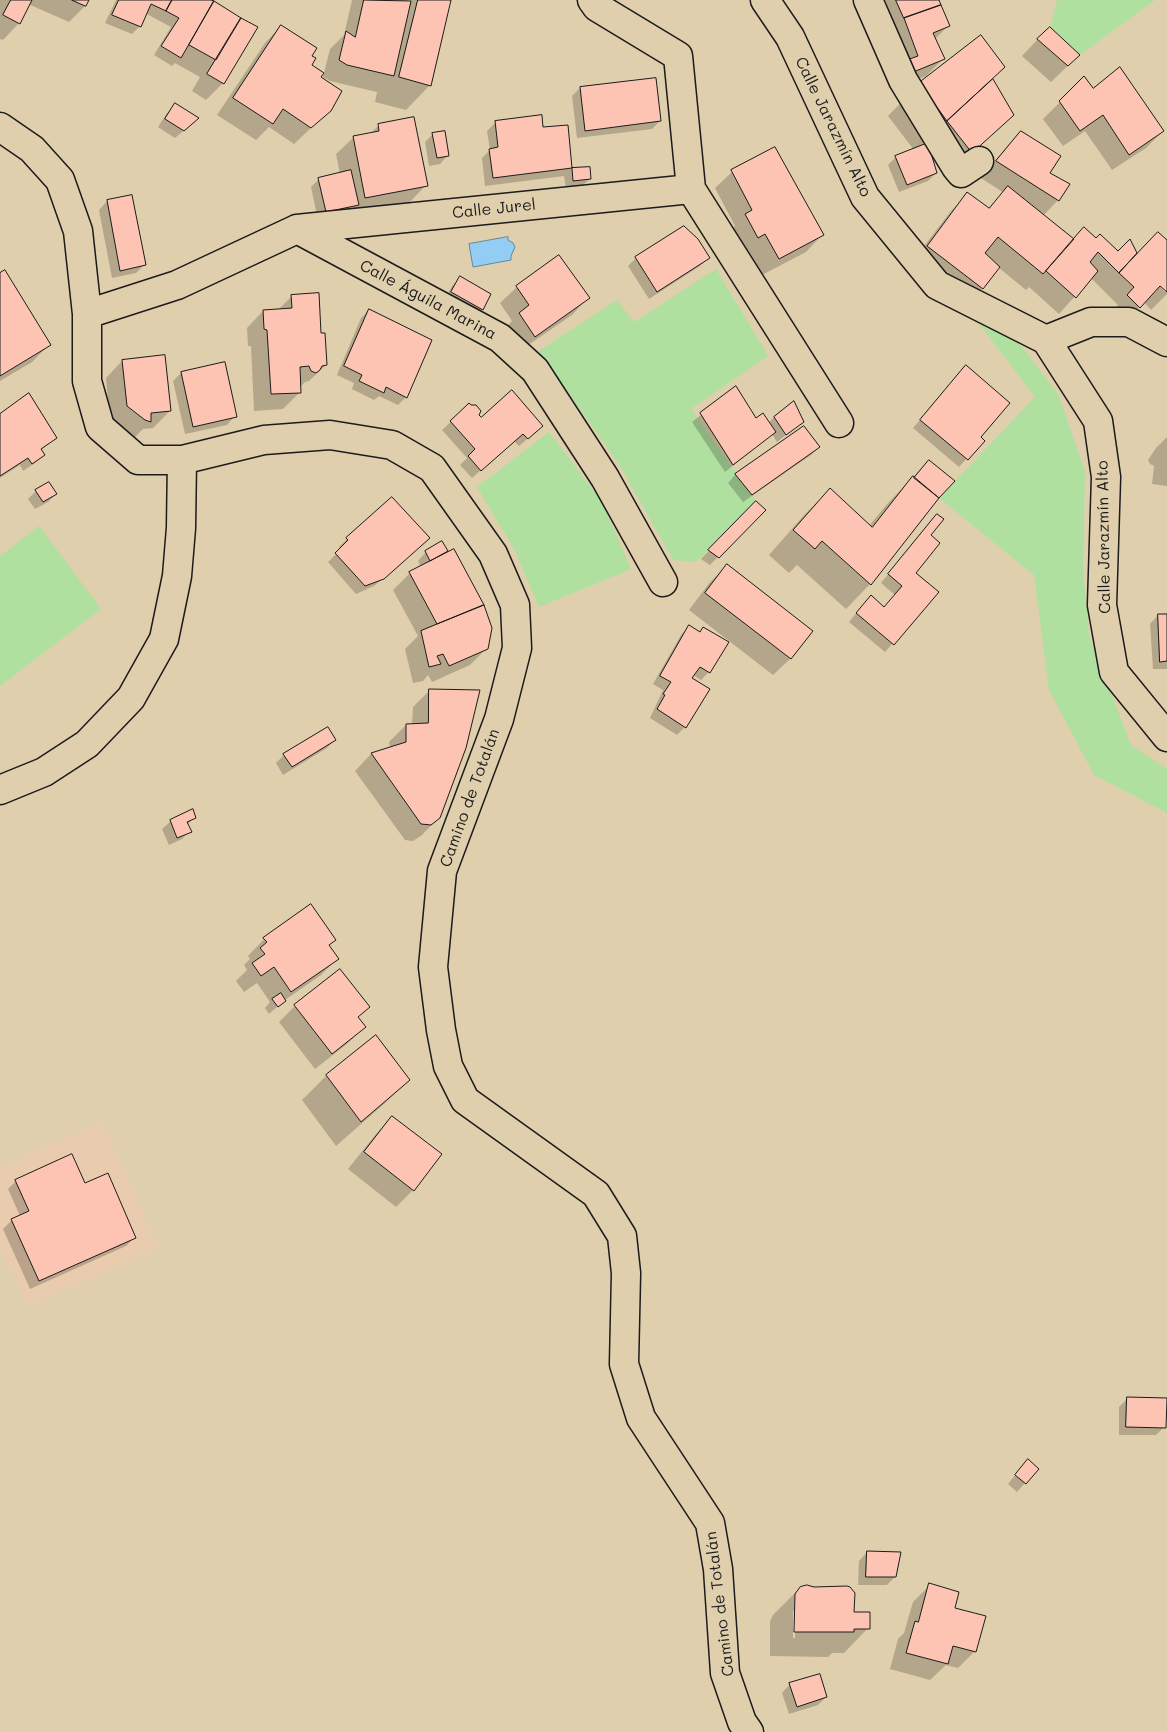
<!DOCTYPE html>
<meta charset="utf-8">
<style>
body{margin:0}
canvas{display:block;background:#e0cfac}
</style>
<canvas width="1167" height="1732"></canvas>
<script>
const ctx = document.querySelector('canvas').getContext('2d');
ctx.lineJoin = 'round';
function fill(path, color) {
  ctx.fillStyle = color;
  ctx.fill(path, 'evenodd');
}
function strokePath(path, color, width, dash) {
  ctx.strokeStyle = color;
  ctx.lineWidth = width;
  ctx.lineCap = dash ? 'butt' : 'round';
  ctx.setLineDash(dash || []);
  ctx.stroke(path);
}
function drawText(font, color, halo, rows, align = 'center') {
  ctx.font = font + ' Mali,sans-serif';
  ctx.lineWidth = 4.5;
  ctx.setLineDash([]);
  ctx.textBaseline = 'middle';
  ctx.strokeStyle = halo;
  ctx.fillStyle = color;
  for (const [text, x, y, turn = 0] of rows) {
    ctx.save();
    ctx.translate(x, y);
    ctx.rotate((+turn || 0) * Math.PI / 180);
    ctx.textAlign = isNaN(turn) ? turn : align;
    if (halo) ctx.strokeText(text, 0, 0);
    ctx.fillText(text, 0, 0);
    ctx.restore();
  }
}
fill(new Path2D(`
 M102 1122 159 1248 27 1306 0 1246V1167Z`), '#e9ccae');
fill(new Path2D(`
 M1057 0H1155L1080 55 1050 27Z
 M716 269 768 356 691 409 756 501 696 562 673 560 620 466 539 351 617 300 634 322Z
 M973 316 1017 340 1058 394 1085 471 1083 568 1089 635 1131 745 1167 769V813L1094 775 1049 690 1034 575 939 498 1035 397Z
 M549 432 601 500 631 569 539 607 514 549 477 487Z
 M39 526 101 609 0 686V556Z`), '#afe0a0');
const water = new Path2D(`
 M508 237V240L513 243 515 247 511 256V260L473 267 469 244Z`);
fill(water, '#94cdf3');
strokePath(water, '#64869d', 1);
fill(new Path2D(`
 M0 0H88L85 6 69 22 28 4 19 23 3 40 0 39Z
 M116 0H208L213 3 223 83 206 100 192 91 200 77 175 63 172 66 154 55 171 27 145 13 140 26 132 34 105 23Z
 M352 0H407L409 2 410 0H450L430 85 406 110 375 102 377 92 330 81 323 77 330 49 344 35Z
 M885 0H937L948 26 934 40 943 59 926 76 894 89 888 36 896 27Z
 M281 26 310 56V65L319 77 330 110 294 144 269 127 256 140 217 115 265 43Z
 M1038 39 1078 56 1051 82 1022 56Z
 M1084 78 1093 89 1163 131 1146 148 1112 170 1085 131 1063 146 1043 119Z
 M991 80 1012 115 955 169 930 137 918 148 936 173 928 181 899 192 888 165 896 157 914 150 888 116 919 84Z
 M580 88 660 121 652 129 577 138 572 96Z
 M176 105 189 126 175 138 158 127 167 113Z
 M495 123 542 129 566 126 571 169 589 168 590 179 581 187 566 189 564 176 485 186 482 158 490 150 487 131Z
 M379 125 426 185 410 202 318 220 311 187 319 179 340 174 336 154 353 138 370 134Z
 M1021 132 1048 173 1058 200 1043 216 1072 240 1084 228 1096 239 1118 252 1130 241 1137 254 1167 242V294L1151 310 1144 302 1123 324 1111 312 1118 305 1091 278 1059 314 1029 287 1026 290 998 267 982 288 966 305 911 263 951 211 968 194 988 208 1004 193 981 178 1005 149ZM1155 282 1167 291 1165 292Z
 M433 134 448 155 440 164 429 166 425 142Z
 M774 148 822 235 806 252 762 275 748 250 741 254 729 232 735 226 715 188 732 172Z
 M107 201 144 265 136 273 112 278 99 210Z
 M636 258H708L700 266 649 299 628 266Z
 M0 274 49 345 32 362 0 381Z
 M460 278 482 309 474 317 444 301 452 286Z
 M517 287 588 298 572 315 518 352 503 331 512 321 500 303Z
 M292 296 320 334 326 365 309 381 305 382 300 387V392L283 409 254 411 251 346H248L247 328 263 311 278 310Z
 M369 310 406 397 398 405 379 396 374 400 352 389 354 383 337 375 361 318Z
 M122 361 170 411 153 428 143 429 134 438 110 423 106 378Z
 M966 367 979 438 983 441 959 467 913 428Z
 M181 373 235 416 227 425 185 434 173 381Z
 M735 388 756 420 768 424 774 417 802 422 777 442 772 434 725 472 692 422Z
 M469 405 481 419 533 434 519 446 514 441 472 478 460 465 467 458 442 430Z
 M0 415 56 438 40 451 43 455 35 463 23 471 20 465 0 478Z
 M1167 437V486L1152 484 1154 466 1150 464 1148 460 1156 448Z
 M819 447 811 455 743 502 728 483 736 474Z
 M929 461 938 497 870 584 846 609 797 565 789 573 769 555 805 514 830 490 869 526 888 503Z
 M48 484 56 494 48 502 35 509 28 499 36 491Z
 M756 503 764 510 710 565 701 559Z
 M929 524V536L914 573 937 593 885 652 849 622 863 605 884 608 895 595 881 583Z
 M347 539 420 546 374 586 356 594 328 562 341 549 339 547Z
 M442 543 447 551 442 555 453 550 483 606 487 648 470 665 432 682 428 675 423 681 413 683 405 649 418 636 393 590 410 573 421 567 418 561 426 552Z
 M727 566 811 631 790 659 773 675 689 610 710 582Z
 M1158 615H1167V669H1153L1150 624Z
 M689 627 699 633 703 628 727 643 709 672 701 680 693 675 691 678 685 727 677 735 650 718 663 690 653 684 681 635Z
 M430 690 439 817 422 835 413 841 405 840 355 771 371 754 390 748 389 742 406 725H412L413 707Z
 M327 728 335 740 327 748 283 775 276 763 284 755Z
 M195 817 187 825 190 831 182 839 169 845 162 829 171 821Z
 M264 939 335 940 328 946 337 959 321 975 285 1000 269 1014 265 1008 270 1002 257 983 244 992 236 981 247 970 244 965 250 959 248 956Z
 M295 1006 369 1007 357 1018 364 1027 347 1044 315 1069 279 1022Z
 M376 1037 409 1080 384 1104 336 1146 302 1100 326 1076Z
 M392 1117 413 1190 396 1207 348 1169 376 1134Z
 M16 1181 85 1185 135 1237 126 1246 30 1289 3 1229 12 1220 20 1216 8 1189Z
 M1127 1399 1164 1427 1156 1435H1119V1407Z
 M1020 1469H1037L1017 1492 1008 1484Z
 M867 1552 895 1577 887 1585H858L859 1561Z
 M930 1585 953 1609 975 1651 958 1668 946 1665 930 1680 890 1669 898 1639 904 1633 913 1602Z
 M798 1590 853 1614 868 1628 844 1653H832L828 1657 770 1656V1621L773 1615ZM793 1611H796L795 1638H793Z
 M790 1684 826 1697 818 1705 789 1714 782 1693Z`), '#0003');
const building = new Path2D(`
 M11 0H32L20 24 3 15Z
 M72 0H89L86 6Z
 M119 0H172L166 11 151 4 141 27 112 15Z
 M172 0H211L214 1 181 58 161 46 179 18 166 11Z
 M364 0 411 1 394 76 347 65 339 60 346 31 355 37Z
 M418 0H451L431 86 399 77Z
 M896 0H939L941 5 904 18Z
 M214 1 241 18 216 60 189 45Z
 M941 5 950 26 933 33 945 59 911 73 904 61 918 56 904 18Z
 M241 18 258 27 224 84 207 74Z
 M281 25 317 48 312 56 316 58 312 65 324 73 321 77 342 91 331 111 311 128 283 109 273 124 233 98Z
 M1050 27 1080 55 1068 66 1037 39Z
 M981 35 1005 67 947 121 919 83Z
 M1120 67 1164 131 1129 155 1103 115 1080 131 1059 101 1084 76 1093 88Z
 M656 78 661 121 585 131 580 87Z
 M993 79 1014 115 972 153 947 121Z
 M175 103 199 118 184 131 165 119Z
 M542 115 543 127 568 125 572 168 493 178 489 149 498 147 495 121Z
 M414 117 428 186 365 198 353 136 379 131 378 124Z
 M445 131 449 156 437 158 432 133Z
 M1021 131 1061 156 1050 173 1070 184 1059 201 996 161Z
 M928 143 937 173 907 185 895 156Z
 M775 147 824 235 779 259 765 234 758 238 745 214 752 210 731 170Z
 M590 167 591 179 573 181 572 168Z
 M351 170 359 205 326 212 318 178Z
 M1008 186 1074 239 1043 274 998 237 985 253 1000 267 983 289 927 246 967 192 989 208Z
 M132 195 146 265 120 271 107 200Z
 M684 226 698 239 710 258 657 292 635 257Z
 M1084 227 1096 238 1100 234 1118 251 1130 239 1137 253 1119 273 1098 252 1090 262 1098 271 1076 298 1046 271Z
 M1158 232 1167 240V292L1160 286 1140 308 1127 295 1134 287 1119 273Z
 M559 255 590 298 535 337 519 313 529 305 516 286Z
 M5 270 51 345 0 376V273Z
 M460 276 491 294 483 310 451 292Z
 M319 293 321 333H325L327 365 322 366 320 370 316 373 311 371 309 366 300 367 301 393 271 394 267 330 264 329 263 310 292 308 291 295Z
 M369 309 432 340 407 398 386 387 384 393 359 381 362 375 344 366Z
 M165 355 171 411 151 413V422L145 420 127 406 122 360Z
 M225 362 237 417 193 427 181 372Z
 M966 365 1010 403 981 437 985 441 968 460 920 420Z
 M736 386 756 418 763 413 776 432 733 465 700 413Z
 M512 390 543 426 528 439 523 434 481 471 468 456 475 449 450 421 469 403 471 405H476L481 411 479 415 481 417Z
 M29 393 57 438 41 449 45 455 32 464 28 458 0 476V414Z
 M794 401 804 422 786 435 774 417Z
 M804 426 820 447 752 495 735 474Z
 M929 460 955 481 939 498 914 478Z
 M913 476 939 498 871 585 822 541 815 549 793 530 830 488 872 527Z
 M49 482 57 494 43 502 35 490Z
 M392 497 430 538 384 579 365 586 335 553 348 540 346 538Z
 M756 501 766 510 719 558 708 550Z
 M937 514 944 519 931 535 940 543 916 573 939 592 894 645 856 613 871 595 884 607 902 586 888 574Z
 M442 541 448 551 430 561 425 551Z
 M454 549 484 605 437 624 409 572Z
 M727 564 813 631 791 659 705 593Z
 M484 605 492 628 488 649 449 666 443 654 437 656 441 664 429 667 421 631Z
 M1158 614H1167V661L1160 662Z
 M689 625 700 632 703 627 729 642 710 673 700 667 692 678 710 689 686 728 657 709 665 695 663 694 671 682 660 676Z
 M429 689 480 690 466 748 440 818 431 825 421 824 371 753 406 742V724L428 723Z
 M328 727 336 740 292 767 283 754Z
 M193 809 196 818 187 822 192 832 177 838 170 820Z
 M311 904 336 940 329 945 339 959 291 992 274 967 261 976 252 963 265 954 260 948 267 942 263 938Z
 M340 969 370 1007 358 1017 366 1027 332 1054 294 1005Z
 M281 993 286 1001 278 1007 272 999Z
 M376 1035 410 1080 361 1122 326 1075Z
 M392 1116 442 1154 414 1191 364 1152Z
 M72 1154 85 1183 108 1173 136 1238 39 1281 11 1219 29 1211 15 1180Z
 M1127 1397 1167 1398 1166 1428 1126 1427Z
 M1028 1459 1039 1469 1026 1484 1015 1475Z
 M867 1551 901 1552 896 1577H866Z
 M929 1583 959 1592 955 1608 986 1616 976 1652 953 1646 948 1664 906 1653 915 1621 918 1622Z
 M807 1585 814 1587 847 1586 850 1587 855 1593 854 1612H870V1629H854V1632H794L795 1594 800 1587Z
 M820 1674 827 1697 797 1707 789 1683Z`);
fill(building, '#fdc4b3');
strokePath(building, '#1c1c1c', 1);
const street = new Path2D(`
 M592 0 597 7 678 56 691 189
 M765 0 790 37 865 197 937 285 1046 340 1098 421 1106 477 1102 605 1114 672 1167 737
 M868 0 903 80 956 167 961 173 979 161
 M0 127 32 149 60 180 78 231 87 314V381L100 427 138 460H182L264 440 330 435 392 445 432 468 493 554 515 605 517 648 499 719 442 871 433 967 441 1030 448 1066 465 1100 596 1194 622 1236 626 1273 624 1364 641 1418 710 1523 718 1569 725 1673 742 1722 749 1732
 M297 229 691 189 839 423
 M87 314 177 285 297 229 500 338 535 370 605 478 663 582
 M1046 340 1091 322H1129L1167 342
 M0 790 44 772 87 744 131 698 164 639 177 576 181 528 182 460`);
strokePath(street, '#1c1c1c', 31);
strokePath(street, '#e0cfac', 28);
drawText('16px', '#1c1c1c', '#e0cfac', [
 ["Calle Jarazmín Alto",833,127,64],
 ["Calle Jurel",494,209,-6],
 ["Calle Águila Marina",428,300,28],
 ["Calle Jarazmín Alto",1104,537,-91],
 ["Camino de Totalán",470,798,-70],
 ["Camino de Totalán",720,1604,-97]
]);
</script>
